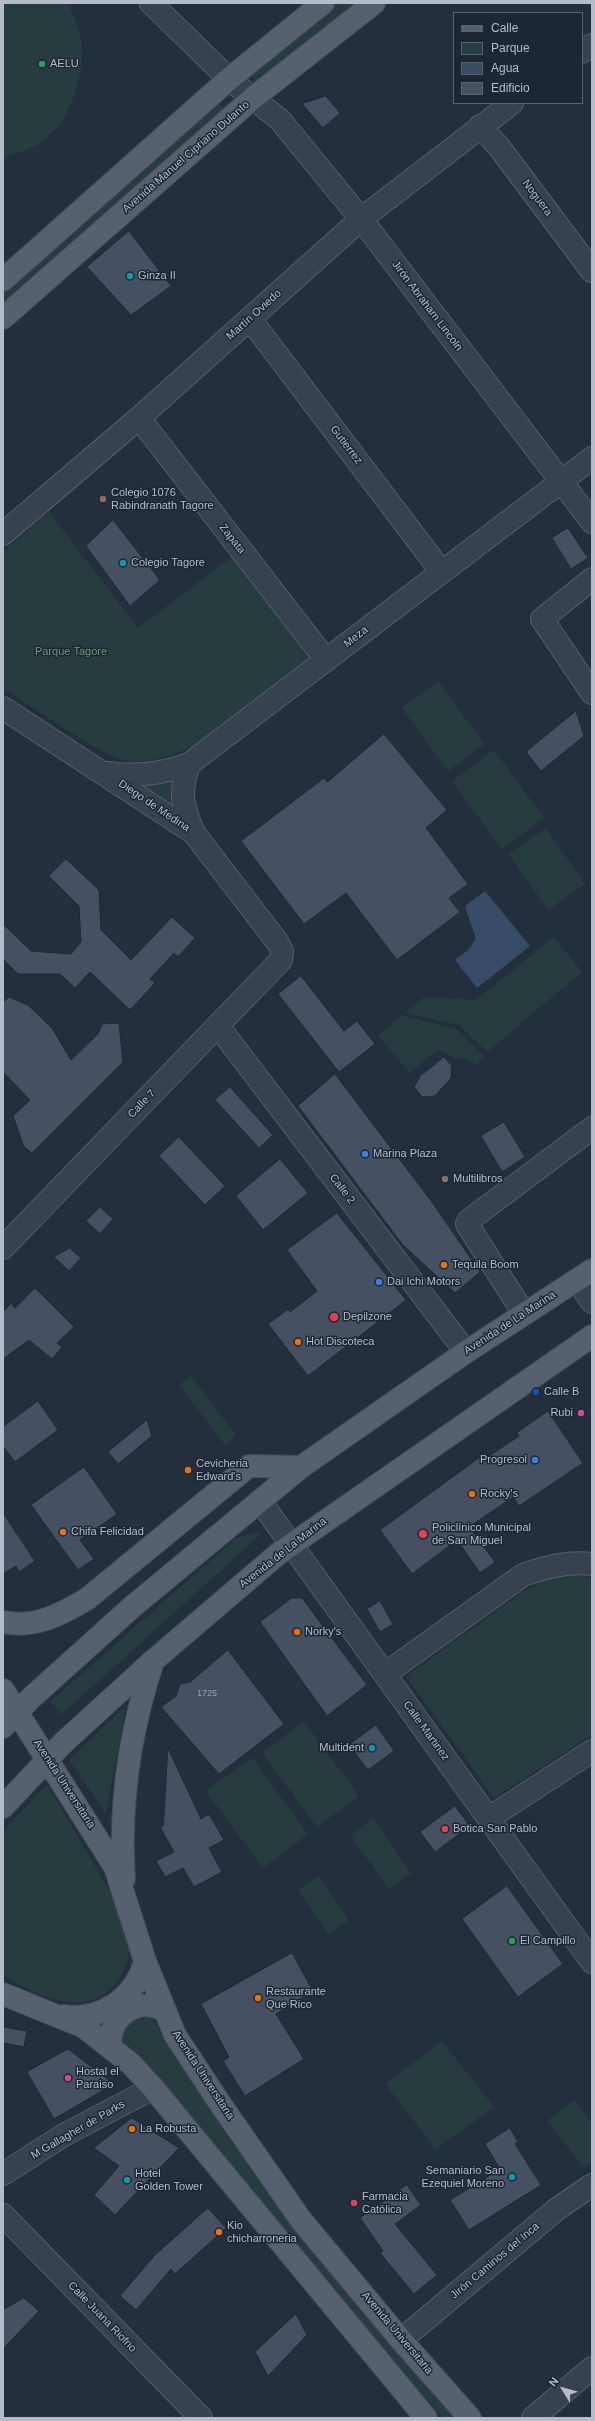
<!DOCTYPE html>
<meta charset="utf-8">
<style>
body{margin:0}
#map{position:relative;width:595px;height:2421px;overflow:hidden;background:#242f3e;font-family:Helvetica,sans-serif}
canvas{display:block}
.frame{position:absolute;inset:0;border:4px solid #b4bcc9;pointer-events:none}
.legend{position:absolute;left:453px;top:12px;width:130px;height:92px;box-sizing:border-box;background:#1d2633;border:1px solid #59626f;margin:0;padding:5px 7px;list-style:none;font-size:12px;color:#b4bcc9}
.legend li{display:flex;align-items:center;gap:8px;height:20px}
.legend b{width:20px;border:1px solid #59626f}
.north{position:absolute;left:543px;top:2369px;width:40px;height:40px;-webkit-text-stroke:3px #1d2633;paint-order:stroke;rotate:307deg;font-size:11px;font-weight:700;line-height:16px;text-align:center;color:#b4bcc9}
.north::after{content:'';display:block;margin:auto;width:14px;height:18px;background:#b4bcc9;clip-path:polygon(50% 0,100% 100%,50% 72%,0 100%)}
</style>
<div id="map">
<canvas width="595" height="2421"></canvas>
<div class="frame"></div>
<ul class="legend">
<li><b style="height:5px;background:#56606e"></b>Calle</li>
<li><b style="height:11px;background:#263c3f"></b>Parque</li>
<li><b style="height:11px;background:#394c67"></b>Agua</li>
<li><b style="height:11px;background:#455162"></b>Edificio</li>
</ul>
<div class="north">N</div>
</div>
<script>
const ctx = document.querySelector('canvas').getContext('2d');
ctx.lineJoin = 'round';
function fill(path, color) {
  ctx.fillStyle = color;
  ctx.fill(path, 'evenodd');
}
function strokePath(path, color, width, dash) {
  ctx.strokeStyle = color;
  ctx.lineWidth = width;
  ctx.lineCap = dash ? 'butt' : 'round';
  ctx.setLineDash(dash || []);
  ctx.stroke(path);
}
function drawText(font, color, halo, rows, align = 'center') {
  ctx.font = font + ' Helvetica,sans-serif';
  ctx.lineWidth = 3;
  ctx.setLineDash([]);
  ctx.textBaseline = 'middle';
  ctx.strokeStyle = halo;
  ctx.fillStyle = color;
  for (const [text, x, y, turn = 0] of rows) {
    ctx.save();
    ctx.translate(x, y);
    ctx.rotate((+turn || 0) * Math.PI / 180);
    ctx.textAlign = isNaN(turn) ? turn : align;
    if (halo) ctx.strokeText(text, 0, 0);
    ctx.fillText(text, 0, 0);
    ctx.restore();
  }
}
fill(new Path2D(`
 M3 3H68C73 16 82 33 82 47 83 80 70 121 42 142 32 149 15 153 3 158Z
 M335 3H361L260 83 255 81 251 75Z
 M213 104H220L225 109 3 309V289Z
 M49 512 138 628 233 556 311 661 211 737C187 750 160 762 133 762 108 762 28 704 3 688V552Z
 M438 681 484 744 448 771 402 708Z
 M494 750 544 818 502 849 452 781Z
 M180 773 176 815 137 783Z
 M546 828 585 884 548 910 509 854Z
 M554 937 582 972 487 1052 459 1025 405 1013 424 997 476 1000Z
 M402 1015 457 1030 484 1056 476 1065 464 1057 455 1059 438 1049 410 1073 378 1036Z
 M191 1376 236 1435 225 1445 179 1385Z
 M256 1532 261 1534 61 1715 51 1701 235 1539Z
 M570 1575 592 1578V1735L494 1798 406 1676 526 1590 547 1578Z
 M126 1705 106 1814 69 1760Z
 M304 1721 359 1796 317 1827 262 1753Z
 M252 1758 308 1834 263 1868 206 1791Z
 M47 1784 119 1907C123 1921 131 1940 129 1955 128 1964 121 1975 116 1982 87 2022 34 1995 3 1974V1831Z
 M373 1819 411 1873 389 1889 350 1835Z
 M318 1876 349 1920 329 1934 298 1890Z
 M151 2015 166 2042 232 2143 468 2418H443L297 2252 121 2041 119 2031 130 2016Z
 M442 2041 494 2107 436 2149 385 2084Z
 M574 2100 592 2123V2162L584 2168 547 2121Z`), '#263c3f');
fill(new Path2D(`
 M485 891 530 946 477 988 455 960 468 950 476 939 465 906Z`), '#394c67');
const building = new Path2D(`
 M326 96 340 113 323 128 302 104Z
 M129 231 171 286 131 315 87 267Z
 M113 520 160 580 130 606 86 546Z
 M568 528 588 558 571 569 552 538Z
 M576 711 584 736 541 771 526 752Z
 M384 734 447 810 426 828 468 884 449 898 460 912 397 960 346 893 304 924 241 841 324 778 327 782Z
 M66 859 99 890 101 930 131 960 172 917 195 938 178 957 174 953 150 979 155 983 130 1010 90 972 75 988 60 974H18L3 959V924L31 951 71 954 81 942 79 906 49 876Z
 M301 976 344 1031 357 1021 375 1044 339 1072 278 994Z
 M9 997 28 1005 52 1028 71 1060 98 1034 102 1024 119 1023 123 1062 32 1153 24 1147 13 1116 30 1100 3 1072V1003Z
 M444 1057 452 1066 451 1078 435 1096 422 1097 414 1087 422 1073H424Z
 M335 1074 432 1202 480 1272 455 1293 403 1245 298 1106Z
 M230 1087 273 1135 259 1148 215 1100Z
 M504 1122 525 1157 502 1172 481 1136Z
 M179 1137 225 1186 205 1205 159 1156Z
 M280 1159 308 1193 263 1230 236 1196Z
 M100 1207 113 1219 100 1234 86 1221Z
 M337 1213 406 1300 308 1376 268 1324 288 1309 290 1312 317 1291 287 1250Z
 M70 1248 81 1258 69 1271 54 1257Z
 M35 1288 74 1327 57 1343 62 1347 52 1359 29 1340 3 1359V1312L11 1303 15 1308Z
 M38 1401 58 1430 15 1462 3 1446V1427Z
 M548 1411 583 1463 519 1506 513 1497 469 1527 495 1562 480 1573 457 1540 412 1574 380 1530 484 1454 486 1458 519 1436 517 1433Z
 M147 1420 152 1436 118 1464 108 1452Z
 M84 1467 117 1514 80 1540 94 1559 78 1570 31 1505Z
 M3 1513 35 1561 19 1572 16 1566 3 1574Z
 M292 1598H302L367 1685 327 1716 260 1622Z
 M380 1601 393 1624 380 1632 367 1609Z
 M228 1650 284 1724 219 1774 161 1707 176 1696 180 1684 190 1682Z
 M376 1725 394 1751 368 1770 349 1745Z
 M168 1748 201 1819 209 1814 224 1840 209 1848 222 1872 194 1887 183 1868 165 1877 156 1861 174 1852 160 1827 163 1826Z
 M455 1806 470 1826 435 1852 420 1832Z
 M507 1886 563 1964 518 1997 462 1919Z
 M292 1953 313 1991 276 2014 304 2059 245 2096 223 2061 229 2057 201 2004Z
 M3 2027 27 2031 24 2047 3 2043Z
 M68 2049 114 2084 54 2119 27 2072Z
 M132 2118 179 2148 115 2215 94 2195 119 2166 94 2148Z
 M510 2128 518 2142 515 2144 541 2185 469 2230 450 2200 500 2169 485 2144Z
 M407 2185 421 2205 395 2224 437 2275 414 2294 380 2253 383 2251 360 2218Z
 M208 2208 226 2228 175 2274 171 2269 136 2310 120 2296 154 2256Z
 M24 2298 39 2311 3 2349V2310Z
 M296 2314 307 2335 268 2376 255 2352Z`);
fill(building, '#455162');
strokePath(building, '#1f2835', 1);
const minor = new Path2D(`
 M151 3 229 79 280 120 361 219 592 522
 M582 52 592 45
 M480 126 499 147 592 271
 M250 319 441 571
 M139 418 326 660
 M3 534 139 418 361 219 512 103
 M592 579 542 619 592 693
 M3 708 194 833 278 943 282 951 281 960 3 1248
 M189 764C179 792 182 806 194 833
 M107 773C135 777 162 774 189 764L592 458
 M218 1026 466 1352
 M577 1280 592 1302
 M524 1314 467 1224 468 1221 592 1128
 M260 1501 592 1962
 M385 1674 523 1575C546 1567 567 1561 592 1564
 M489 1818 592 1751
 M3 2174 64 2135 153 2088
 M3 2215 201 2418
 M401 2340 557 2209 592 2185
 M533 2418 592 2368`);
const major = new Path2D(`
 M3 280 229 79 323 3
 M3 318 253 98 374 3
 M3 1622C34 1629 62 1614 87 1599L249 1466 301 1467
 M3 1690 115 1867 145 1961 175 2035 219 2102 301 2220 401 2340 470 2418
 M3 1727 31 1698 132 1607 301 1467 466 1352 592 1270
 M3 1807 63 1743 154 1660 278 1554 592 1336
 M124 1879C119 1805 130 1731 153 1661
 M3 1994 84 2027 131 2064 153 2088 426 2418
 M63 2016C102 2021 135 1998 145 1961
 M110 2047C108 2016 139 1994 166 2012`);
strokePath(minor, '#565f6c', 24);
strokePath(major, '#414a57', 24);
strokePath(minor, '#38414e', 22);
strokePath(major, '#56606e', 22);
for (const [x, y, r, color] of [
 [42,64,4,"#2e9e5b"],
 [130,276,4,"#0f9aa8"],
 [103,499,4,"#8d6e63"],
 [123,563,4,"#0f9aa8"],
 [365,1154,4,"#3f7fe0"],
 [445,1179,4,"#8d6e63"],
 [444,1265,4,"#e8710a"],
 [379,1282,4,"#3f7fe0"],
 [334,1317,5,"#e0444e"],
 [298,1342,4,"#e8710a"],
 [536,1392,4,"#1a4fb4"],
 [581,1413,4,"#d1479c"],
 [535,1460,4,"#3f7fe0"],
 [188,1470,4,"#e8710a"],
 [472,1494,4,"#e8710a"],
 [63,1532,4,"#e8710a"],
 [423,1534,5,"#e0444e"],
 [297,1632,4,"#e8710a"],
 [372,1748,4,"#0f9aa8"],
 [445,1829,4,"#e0444e"],
 [512,1941,4,"#2e9e5b"],
 [258,1998,4,"#e8710a"],
 [68,2078,4,"#d1479c"],
 [132,2129,4,"#e8710a"],
 [512,2177,4,"#0f9aa8"],
 [127,2180,4,"#0f9aa8"],
 [354,2203,4,"#e0444e"],
 [219,2232,4,"#e8710a"]
]) {
  const dot = new Path2D();
  dot.arc(x, y, r, 0, 2 * Math.PI);
  ctx.fillStyle = color;
  ctx.fill(dot);
  strokePath(dot, '#1d2633', 1.5);
}
drawText('9px', '#98a1af', null, [
 ["1725",207,1694]
]);
drawText('11px', '#b4bcc9', '#1d2633', [
 ["AELU",50,64],
 ["Ginza II",138,276],
 ["Colegio 1076",111,493],
 ["Rabindranath Tagore",111,506],
 ["Colegio Tagore",131,563],
 ["Marina Plaza",373,1154],
 ["Multilibros",453,1179],
 ["Tequila Boom",452,1265],
 ["Dai Ichi Motors",387,1282],
 ["Depilzone",343,1317],
 ["Hot Discoteca",306,1342],
 ["Calle B",544,1392],
 ["Rubi",573,1413,"right"],
 ["Progresol",527,1460,"right"],
 ["Cevicheria",196,1464],
 ["Edward's",196,1477],
 ["Rocky's",480,1494],
 ["Policlínico Municipal",432,1528],
 ["de San Miguel",432,1541],
 ["Chifa Felicidad",71,1532],
 ["Norky's",305,1632],
 ["Multident",364,1748,"right"],
 ["Botica San Pablo",453,1829],
 ["El Campillo",520,1941],
 ["Restaurante",266,1992],
 ["Que Rico",266,2005],
 ["Hostal el",76,2072],
 ["Paraiso",76,2085],
 ["La Robusta",140,2129],
 ["Semaniario San",504,2171,"right"],
 ["Ezequiel Moreno",504,2184,"right"],
 ["Hotel",135,2174],
 ["Golden Tower",135,2187],
 ["Farmacia",362,2197],
 ["Católica",362,2210],
 ["Kio",227,2226],
 ["chicharroneria",227,2239]
], 'left');
drawText('11px', '#b4bcc9', '#1d2633', [
 ["Avenida Manuel Cipriano Dulanto",186,157,-41],
 ["Noguera",537,198,53],
 ["Jirón Abraham Lincoln",427,306,53],
 ["Martín Oviedo",254,315,-42],
 ["Gutierrez",346,445,53],
 ["Zapata",232,539,52],
 ["Meza",356,637,-38],
 ["Diego de Medina",154,806,34],
 ["Calle 7",142,1104,-46],
 ["Calle 2",342,1189,53],
 ["Avenida de La Marina",510,1323,-33],
 ["Avenida de La Marina",283,1553,-38],
 ["Calle Martinez",426,1731,54],
 ["Avenida Universitaria",64,1784,57],
 ["Avenida Universitaria",203,2075,57],
 ["M Gallagher de Parks",78,2130,-30],
 ["Jirón Caminos del Inca",495,2261,-40],
 ["Calle Juana Riofrio",102,2317,46],
 ["Avenida Universitaria",397,2333,50]
]);
drawText('11px', '#6b9a76', '#1d2633', [
 ["Parque Tagore",71,652]
]);
</script>
